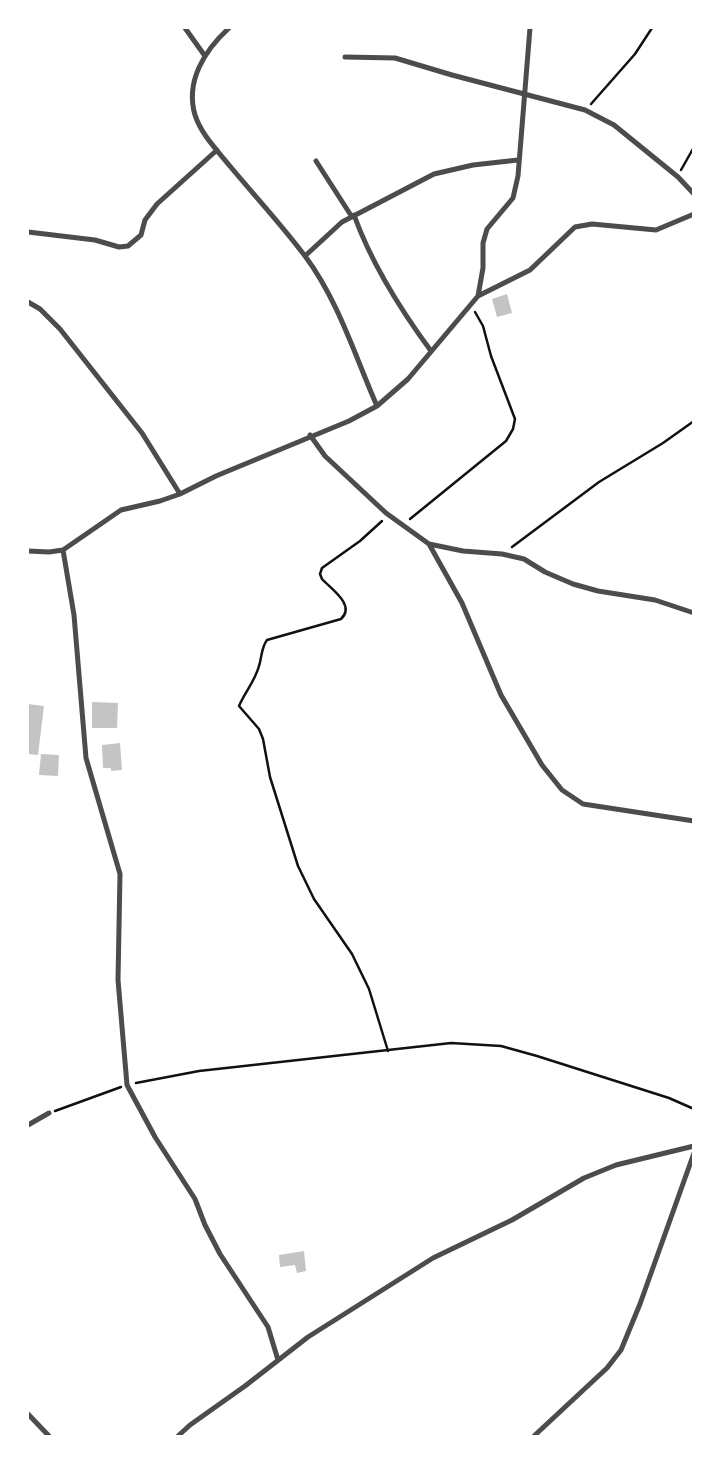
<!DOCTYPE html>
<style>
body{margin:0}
#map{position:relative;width:721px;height:1464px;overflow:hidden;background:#fff;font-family:"Sofia Sans Condensed",sans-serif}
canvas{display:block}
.frame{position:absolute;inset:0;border:29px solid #fff;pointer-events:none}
</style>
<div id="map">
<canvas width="721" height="1464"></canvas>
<div class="frame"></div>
</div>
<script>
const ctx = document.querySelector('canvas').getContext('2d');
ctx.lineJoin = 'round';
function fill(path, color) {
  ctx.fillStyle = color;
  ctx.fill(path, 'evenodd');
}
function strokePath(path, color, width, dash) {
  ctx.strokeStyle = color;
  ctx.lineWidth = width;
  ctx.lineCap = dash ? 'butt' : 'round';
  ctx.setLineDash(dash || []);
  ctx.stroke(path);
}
fill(new Path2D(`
 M507 294 512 313 497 317 492 299Z
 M92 702 118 703 117 728H92Z
 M28 704 44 706 38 755 28 754Z
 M120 743 122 770 111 771V768H103L102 745Z
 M41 754 59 755 58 776 39 775Z
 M304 1251 306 1271 297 1273 295 1265 280 1267 279 1255Z`), '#c4c4c4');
strokePath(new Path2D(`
 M591 104 635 54 652 28
 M681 170 694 147
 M410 519 506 441 513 429 515 419 491 356 483 326 475 312
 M382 521 360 541 322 568 320 574 322 579C331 589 356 605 341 619L267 640C261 648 262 657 259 666 255 681 245 692 239 706L259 729 263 739 270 777 298 866 314 899 352 954 369 989 388 1051
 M512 547 599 482 663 443 694 421
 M136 1083 199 1071 451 1043 501 1046 537 1056 669 1098 694 1109
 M55 1111 121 1087`), '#111', 2.5);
strokePath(new Path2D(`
 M185 28 205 56
 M229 28C205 50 185 81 195 115 201 134 217 150 229 165 254 195 281 224 305 256 338 300 355 356 377 406
 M345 57 395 58 452 75 585 110 614 125 678 177 694 194
 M316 161 352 217
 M354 215C372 265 400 309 431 351
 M28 232 95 240 119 247 128 246 141 235 145 220 157 204 217 150
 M305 256 342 222 434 174 473 165 518 160
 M478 296 530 270 575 227 592 224 656 230 694 214
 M28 302 40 309 60 329 142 433 180 494
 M310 435 325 456 386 513 429 544 463 551 502 554 524 559 545 572 573 584 598 591 655 600 694 613
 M429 544 462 603 501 695 542 765 562 790 583 804 694 821
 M63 550 74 615 86 758 120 874 118 980 127 1085 155 1137 195 1199 205 1225 220 1254 268 1327 278 1360
 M28 551 49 552 63 550 121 510 160 501 180 494 216 476 349 421 377 406 408 379 478 296 483 268V243L487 229 513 198 518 176 530 28
 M28 1125 49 1113
 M28 1414 49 1436
 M178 1436 190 1425 245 1386 308 1337 433 1258 512 1220 584 1178 616 1165 694 1146
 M534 1436 607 1368 621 1350 640 1304 694 1153`), '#4c4c4c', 5);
</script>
